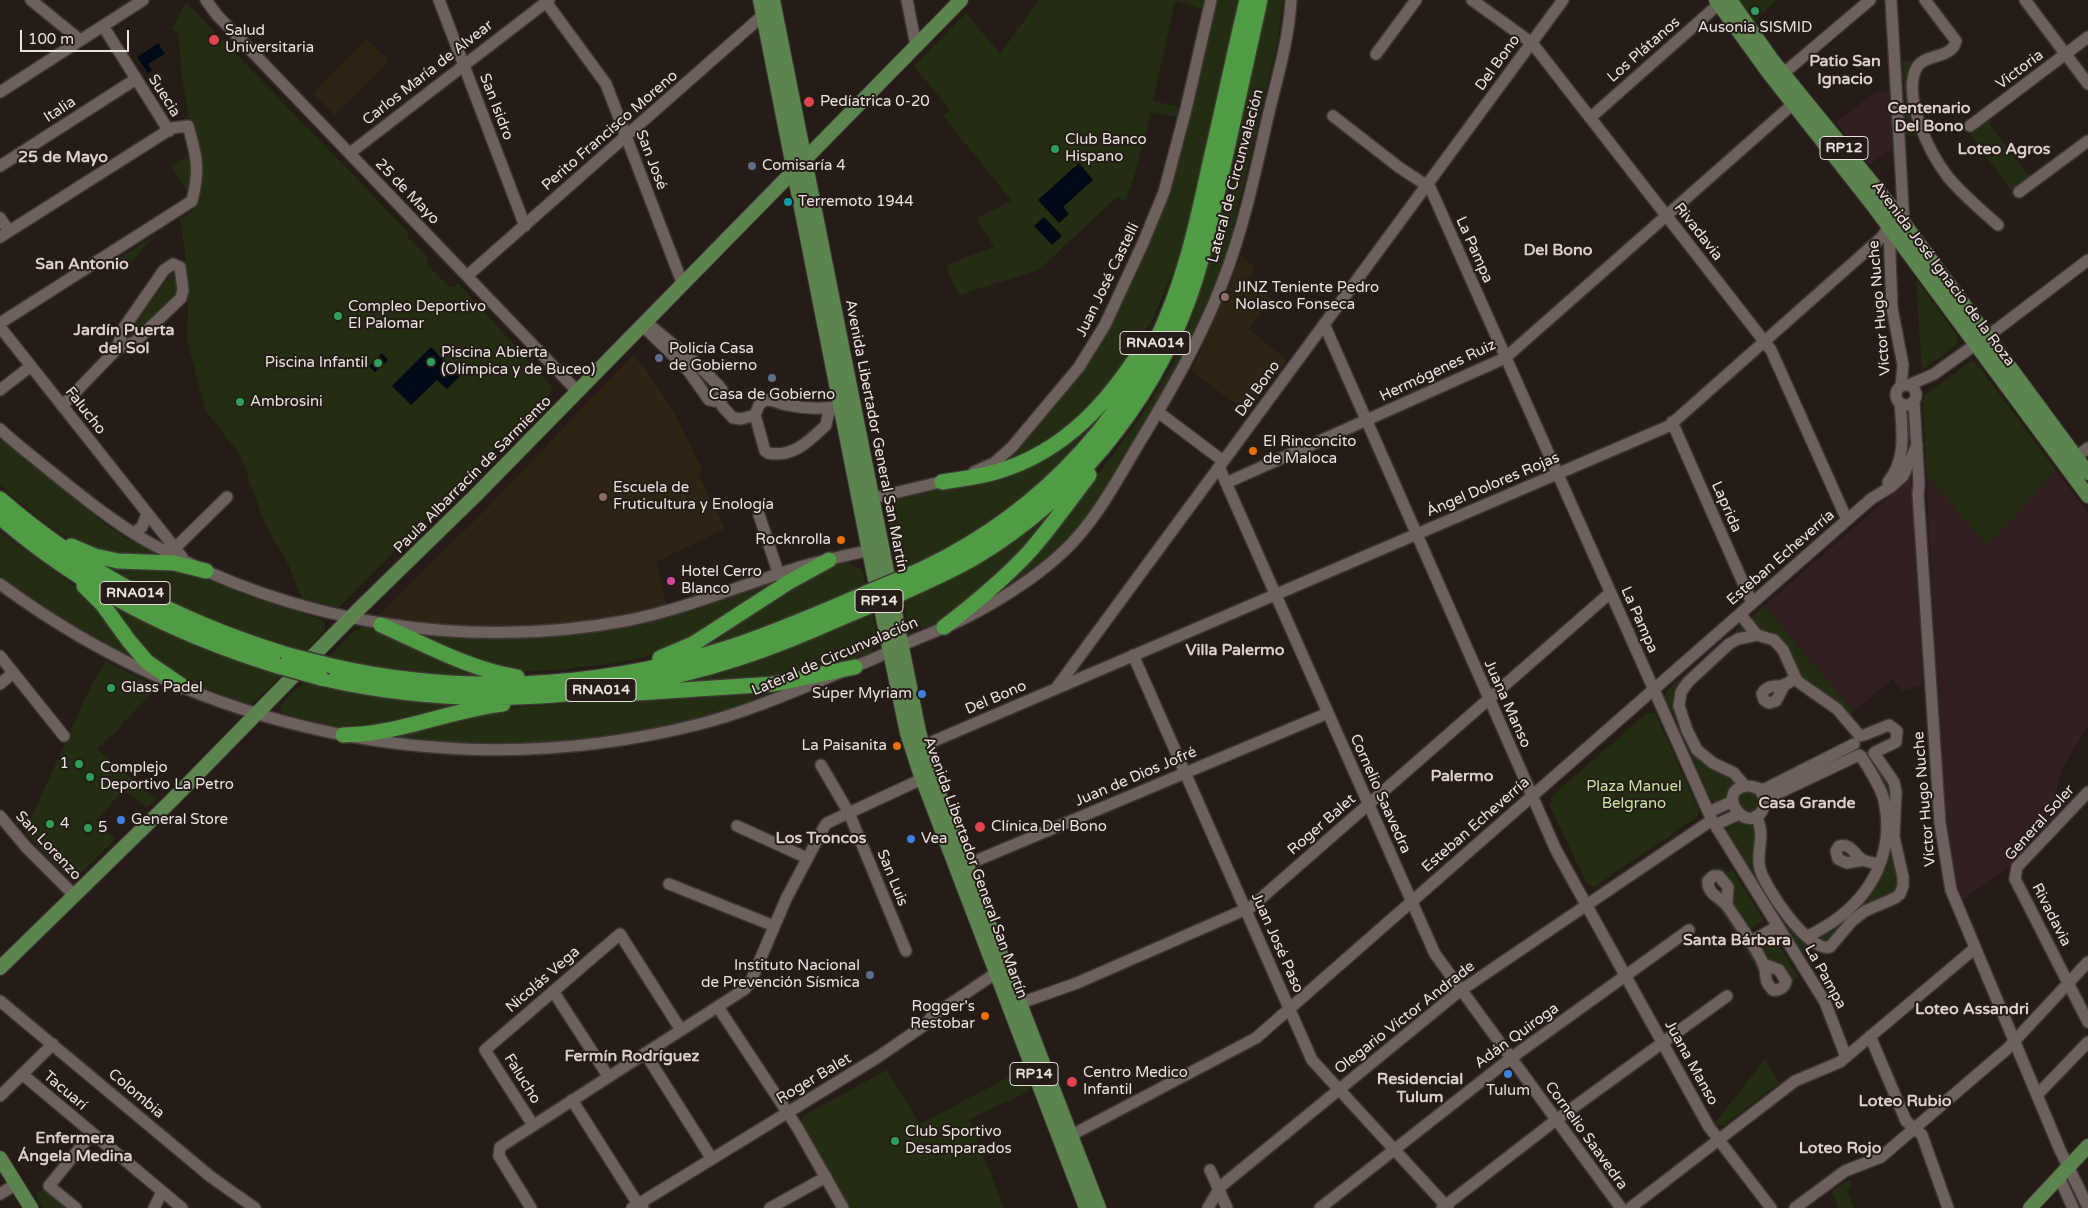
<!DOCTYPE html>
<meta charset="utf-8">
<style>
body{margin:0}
#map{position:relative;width:2088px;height:1208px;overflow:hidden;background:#251c18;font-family:"Varela Round",sans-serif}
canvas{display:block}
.scale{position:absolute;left:20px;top:30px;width:109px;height:22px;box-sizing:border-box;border:2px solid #e9e2df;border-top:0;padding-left:6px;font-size:15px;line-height:18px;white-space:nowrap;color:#e9e2df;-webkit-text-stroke:4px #251c18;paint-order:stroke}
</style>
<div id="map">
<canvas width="2088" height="1208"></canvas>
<div class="scale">100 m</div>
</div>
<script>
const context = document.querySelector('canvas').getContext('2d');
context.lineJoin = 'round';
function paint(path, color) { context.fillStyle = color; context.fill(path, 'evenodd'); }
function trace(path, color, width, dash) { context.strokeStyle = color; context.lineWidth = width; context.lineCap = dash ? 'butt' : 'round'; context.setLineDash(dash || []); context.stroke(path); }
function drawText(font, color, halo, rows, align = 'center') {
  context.font = font + ' "Varela Round",sans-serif'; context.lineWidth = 4; context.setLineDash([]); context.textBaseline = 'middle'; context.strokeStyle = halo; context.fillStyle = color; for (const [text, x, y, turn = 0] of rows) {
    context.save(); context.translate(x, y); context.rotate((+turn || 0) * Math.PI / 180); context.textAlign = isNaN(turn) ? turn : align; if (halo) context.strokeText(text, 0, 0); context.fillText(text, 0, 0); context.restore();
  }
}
const industrial = new Path2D(`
 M1889,91L1893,151H1888L1869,165L1836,122L1876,92Z
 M1971,361L1975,362L2088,513V725L2064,765L2056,790L2068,802L2008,867L1961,901L1952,858L1946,812L1932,595L1923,401L1926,394Z
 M1911,478L1923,685L1902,691L1892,679L1854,712L1764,606Z`);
const education = new Path2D(`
 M367,39L389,61L334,115L313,93Z
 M1241,255L1256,268L1248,279L1272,298L1249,329L1287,360L1248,413L1191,371L1225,297Z
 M633,355L646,370L674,412L703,471L698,473L725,529L656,562L667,607L633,614L570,624L513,628H469L381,620L379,615L488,507Z`);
const green = new Path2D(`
 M1039,0H1204L1202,9L1175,1L1153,101L1180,107L1178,117L1151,112L1134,177L1124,202L1118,196L1039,270L958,295L946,265L994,247L976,218L1012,201L943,116L950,110L914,66L966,13L1000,54Z
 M1218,0H1239L1186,236L1179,259L1153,318L1111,383L1061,435L993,469L1006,460L1019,447L1065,394L1096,353L1111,327L1147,250L1171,191Z
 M1268,0H1283L1277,45L1230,241L1214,287L1183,357L1100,496L1076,529L1041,564L992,596C1058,522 1126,450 1173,363C1194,323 1205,272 1215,229C1234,153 1251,76 1268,0Z
 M1738,0H1776L1754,22Z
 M186,2L408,232V238L429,259L426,263L449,287H454L458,283L552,387L551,392L337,609L302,599L289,566L262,517L241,456L205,410L187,339L188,298L185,253L180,219L193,211L200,186L203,162L189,119L182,77L178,32L171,30Z
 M1914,60L1909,75L1919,135L1907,136L1902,61Z
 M1991,119L1990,125L2027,174L2032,175L2011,190L1970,134Z
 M192,153L191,181L188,194L171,166Z
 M158,234L142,249L123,274L114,261Z
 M171,274L176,276L177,295L132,337H129L127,335L128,331Z
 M1916,279L1958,337L1956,345L1922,370Z
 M1971,361L1975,362L2056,470L1987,545L1927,475L1923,401L1926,394Z
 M1119,389C1104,411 1089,433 1071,453C1063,462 1054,469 1045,477C1001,517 952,548 898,573L887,514L890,508L896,504V500L1003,473Z
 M0,438L106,525L129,540L170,559C155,558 139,559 124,557C70,548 40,520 0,485Z
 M1072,491L1032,544L952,615L922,630L921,627H914L908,623L903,598C968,576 1022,537 1072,491Z
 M0,532L87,595L144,666L52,612L0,576Z
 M95,559L178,566L224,584L235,591L251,597L318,618L324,622L325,630L305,652C288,649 273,643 257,638C201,618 144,593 95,559Z
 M850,561L851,565L862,570L866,586L777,622L698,651L689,649L828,566Z
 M784,578C743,605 703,635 657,653C633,662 606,664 582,667C554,671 526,673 498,668L413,632L462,638H526L618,628L692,611Z
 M110,605C148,624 186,642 226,657C244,664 265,666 280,677L250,705L180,678L154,664Z
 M1764,606L1854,712L1850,716L1801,677L1790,651L1783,641L1773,633L1759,629L1748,620Z
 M872,612C874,624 881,639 872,649L873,652L849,663L815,673L670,686L765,657Z
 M1744,624L1746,630L1739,633L1680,688L1692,747L1728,774L1736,783L1727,799L1716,804L1711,799L1665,697L1667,690Z
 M363,625L380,630L487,674C437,680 386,669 337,661L329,656L354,631L360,629Z
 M105,661L158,687L121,725L122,726L97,749L156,799L147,808L123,790L96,821L115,839L77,877C58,876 37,846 25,832L88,692Z
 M304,682L390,698L474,706L384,730L336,729L282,717L283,714L280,707L282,704Z
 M801,684C778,693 754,702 730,710C617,746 495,749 378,736L507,708Z
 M1647,713H1655L1699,811L1697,817L1594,887L1587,884L1550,806L1552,796Z
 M1873,759L1892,788L1900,887L1829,944L1817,939L1818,935L1852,912L1888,837L1869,761Z
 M1750,789L1759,796L1760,807L1750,814L1736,805L1739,794Z
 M1739,818L1754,821L1767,894L1727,831V825Z
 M1721,867L1728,872L1732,869L1764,921L1749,929L1731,904L1732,887L1706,876L1760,967L1762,978L1787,989L1766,960L1758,944L1772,934L1799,977L1794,980C1794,991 1786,994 1777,999L1767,996L1760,984L1757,969L1719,908L1709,901L1700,887L1699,879L1703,874L1714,868Z
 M1770,900L1807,943L1812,948L1803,954Z
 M1765,1059L1779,1083L1724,1125H1716L1715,1123Z
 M887,1070L920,1124L1022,1070L1030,1091L969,1119L1004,1208H850L802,1122L803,1116Z
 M1849,1179L1851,1188L1847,1190L1854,1208H1838L1832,1191Z
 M44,1190L66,1208H43L37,1198V1193Z`);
const water = new Path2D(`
 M158,43L165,54L148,64L152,70L148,73L137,57Z
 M1079,163L1093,180L1063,207L1069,214L1059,223L1038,200Z
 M1044,217L1062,236L1052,245L1034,226Z
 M431,347L459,377L447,389L437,380L411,405L392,386Z
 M382,353L388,360L375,372L369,366Z`);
const minor = new Path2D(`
 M31,0L80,40
 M206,0L217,15L578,392
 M439,0L525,226
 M907,0L916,46
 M1472,0L1532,43L1771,350L1847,520
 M1891,0L1904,224
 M1925,0L1956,41C1952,59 1926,53 1917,67C1901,96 1930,154 1948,177C1963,195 1981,210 1998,225
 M2025,0L2088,84
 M546,2L606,84L683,285
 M103,26L169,131
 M1376,54L1416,0
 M1778,78L1870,0
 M0,92L143,0
 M1333,116L1400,168L1426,185
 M1590,118L1719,4
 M1970,126L2088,37
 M350,153L549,0
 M0,166L136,79
 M1428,183L1712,820L1825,1002L1846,1057
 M2019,192L2088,141
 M0,218L9,231
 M1889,227L1892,308L1903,365L1901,386
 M0,237L172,128L188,126C197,157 200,169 192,201L0,323
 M467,276L753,24L763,15L770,14
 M1324,324L1556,850L1709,1127L1771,1208
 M643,326L687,369L709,400L714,401L720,398L722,390L719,386L698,365L647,323
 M0,327L182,557
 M1896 395a10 10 0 1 1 20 0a10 10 0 1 1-20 0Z
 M1909,385L1934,374L2000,327L2088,260
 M0,390L31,366
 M720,398L722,406L733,418L741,419L755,415
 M1914,402L1919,484L1918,494L1940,823L1951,890L2060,1150L2088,1207
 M62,406L117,349L135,342L181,298L183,290L180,267L173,264L164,270L123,329L117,349
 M832,408L828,415L826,425C809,441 793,458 768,453L765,451L755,415L759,405L765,400C773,399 779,404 787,405C806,409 828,409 847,405
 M1158,412L1223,461
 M1672,422L1752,603
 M0,429C17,445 36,459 54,474C85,499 116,524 150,543C295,624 468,651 630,620C688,608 741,585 797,568C822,560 850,555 875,549
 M2076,457L2088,448
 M1219,467L1435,954L1621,1208
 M974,472L994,463L1012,447L1079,367L1105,325L1143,243L1164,192L1186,109L1211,0
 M1888,482C1907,459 1902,430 1900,403
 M1226,483L1505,358L1793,104
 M865,500L949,480
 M759,515L779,575
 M133,533L142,527L147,514
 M175,548L227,497
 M0,584C202,733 455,786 700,724C754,710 804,687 856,666C876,659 893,649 912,641C928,634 945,628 961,620C993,605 1037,577 1063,552C1095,522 1116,482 1138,445C1170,392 1201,339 1223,281C1244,227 1256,169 1269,112C1278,75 1289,38 1291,0
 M1740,614L1757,635
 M1133,655L1312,1060L1448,1208
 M0,656L64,736
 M0,684L13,673
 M1785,684L1776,701L1769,703L1764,700L1762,694C1767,684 1775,687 1784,685C1788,684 1792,680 1795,678
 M1057,687L1563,0
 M1864,735L1889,725L1897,731L1896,742L1875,752
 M923,759L934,741L1669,426L1881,238L1889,227
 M821,765L849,813L906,951
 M1745,786L1734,773L1713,763L1697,750L1687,730L1679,706L1681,692L1688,682L1729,644L1738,639L1757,635L1774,640L1783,650L1797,681L1837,709L1860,736
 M1759,789C1763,794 1766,800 1764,807C1751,840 1712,792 1746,786C1753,785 1758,790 1765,789L1854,744
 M2088,792L2017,867L2015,879L2088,1022
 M1765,802L1770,797L1859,755
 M1709,812L1733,801
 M0,816L26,847L75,896
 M1756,816C1767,838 1755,849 1760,869C1765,888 1809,953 1830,947L1852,921L1865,911L1895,898L1900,894L1903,886V877L1894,837L1896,792L1894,782L1874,753
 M1715,825L1739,814
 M737,826L807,858
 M1863,860L1847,863L1838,859L1836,851L1839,846C1852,843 1854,855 1863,860C1868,862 1875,863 1879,865
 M961,867L1328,713
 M669,884L774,926
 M1727,904L1728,887L1719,876H1713L1708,881C1707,895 1721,897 1728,907C1738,922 1758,950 1764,966C1768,977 1762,979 1773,990C1779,991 1785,987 1786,981L1779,970L1763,964
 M1807,936C1816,933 1823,928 1831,923C1873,895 1895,851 1884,800C1880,785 1869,769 1861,756
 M1750,942L1778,926
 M553,991L608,1076
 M0,1001L211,1177L255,1208
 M1012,1006L1077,983L1251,907L1610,593
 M718,1007L797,1127L843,1208
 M1870,1036L1906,1121L1922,1135L1948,1208
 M645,1053L712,1159
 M22,1074L182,1208
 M2037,1095L2088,1042
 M0,1096L53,1044
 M572,1100L638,1204L643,1208
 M533,1125L485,1050L620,934L681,1030
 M1064,1139L1256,1038L1871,499L1892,486L1903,476L1917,445
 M1210,1170L1227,1208
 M2059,1177L2073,1208
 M0,1194L16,1184
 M76,1208L49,1186L92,1133
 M154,1208L162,1192
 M531,1208L499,1156L500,1147L745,989L750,983L786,899L824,827L827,823L922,779
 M632,1208L878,1057L926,1024L932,1016L1002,969
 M770,1208L826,1177
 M1208,1208L1220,1187L1457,993L1712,820
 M1320,1208L1511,1058L1689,930
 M1442,1208L1556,1120L1727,996
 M1630,1208L1795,1081L1840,1062L1974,949
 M1795,1208L1845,1171L1881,1157L2007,1049L2088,962`);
const major = new Path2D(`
 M760,0L869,551L907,733L920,773L1086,1208
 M773,0L919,732L933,778L1099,1208
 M1716,0L1768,72L1875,208L2088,496
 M1730,0L1773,61L1894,210L2088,473
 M0,968L172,800L358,610L476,495L961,0
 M0,1158L31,1208
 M2030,1208L2088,1146`);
const highway = new Path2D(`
 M942,482C961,479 980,477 999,471C1065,451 1109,402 1145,344
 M0,499C84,572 182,623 288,655
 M0,517C80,587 177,635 278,666
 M71,546L95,556L118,561L174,563L206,571
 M900,579C1024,527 1126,429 1173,301C1190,256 1200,209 1210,163C1223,108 1234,54 1247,0
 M84,586L103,605L129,641L147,662L182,686
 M902,593C927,582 951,571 974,558C1071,500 1149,408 1188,301C1202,263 1210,224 1219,185C1233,123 1246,61 1260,0
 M381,625C424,644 471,670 517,677
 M944,627C974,604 1004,579 1030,551C1051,527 1070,500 1089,475
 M660,658L693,644L789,582L829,560
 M332,666C459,695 593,689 718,651C769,635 818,614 866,593
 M321,678C458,710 601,702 736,659C781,645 825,625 869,606
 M637,693L774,684L855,667
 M343,735C398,735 449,710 503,704`);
const highwayBridge = new Path2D(`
 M866,593L900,579
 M869,606L902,593
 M288,655L332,666
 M278,666L321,678`);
const markers = [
 [1755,11,5,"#2e9e5b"],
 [214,40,6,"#e0444e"],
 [809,102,6,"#e0444e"],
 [1055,149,5,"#2e9e5b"],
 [752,166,5,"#5c6f8a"],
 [788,202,5,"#0f9aa8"],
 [1225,297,5,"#8d6e63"],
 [338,316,5,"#2e9e5b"],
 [659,358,5,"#5c6f8a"],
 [431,362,5,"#2e9e5b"],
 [378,363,5,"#2e9e5b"],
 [772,378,5,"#5c6f8a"],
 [240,402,5,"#2e9e5b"],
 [1253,451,5,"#e8710a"],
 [603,497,5,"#8d6e63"],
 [841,540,5,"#e8710a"],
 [671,581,5,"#d1479c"],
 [111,688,5,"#2e9e5b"],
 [922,694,5,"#3f7fe0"],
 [897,746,5,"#e8710a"],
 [79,764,5,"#2e9e5b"],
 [90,777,5,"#2e9e5b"],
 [121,820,5,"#3f7fe0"],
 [50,824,5,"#2e9e5b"],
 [980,827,6,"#e0444e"],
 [88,828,5,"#2e9e5b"],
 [911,839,5,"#3f7fe0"],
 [870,975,5,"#5c6f8a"],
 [985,1016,5,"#e8710a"],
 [1508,1074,5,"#3f7fe0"],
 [1072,1082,6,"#e0444e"],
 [895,1141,5,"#2e9e5b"]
];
const shields = [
 [1844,148,48],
 [1155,343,70],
 [135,593,70],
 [879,601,48],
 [601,690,70],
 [1034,1074,48]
];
const shieldNames = [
 ["RP12",1844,148],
 ["RNA014",1155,343],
 ["RNA014",135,593],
 ["RP14",879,601],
 ["RNA014",601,690],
 ["RP14",1034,1074]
];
const poiNames = [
 ["Ausonia SISMID",1755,28,"center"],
 ["Salud",225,31],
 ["Universitaria",225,48],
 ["Pedíatrica 0-20",820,102],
 ["Club Banco",1065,140],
 ["Hispano",1065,157],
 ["Comisaría 4",762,166],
 ["Terremoto 1944",798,202],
 ["JINZ Teniente Pedro",1235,288],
 ["Nolasco Fonseca",1235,305],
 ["Compleo Deportivo",348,307],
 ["El Palomar",348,324],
 ["Policía Casa",669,349],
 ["de Gobierno",669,366],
 ["Piscina Abierta",441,353],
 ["(Olímpica y de Buceo)",441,370],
 ["Piscina Infantil",368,363,"right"],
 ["Casa de Gobierno",772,395,"center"],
 ["Ambrosini",250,402],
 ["El Rinconcito",1263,442],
 ["de Maloca",1263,459],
 ["Escuela de",613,488],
 ["Fruticultura y Enología",613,505],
 ["Rocknrolla",831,540,"right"],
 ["Hotel Cerro",681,572],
 ["Blanco",681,589],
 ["Glass Padel",121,688],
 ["Súper Myriam",912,694,"right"],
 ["La Paisanita",887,746,"right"],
 ["1",69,764,"right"],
 ["Complejo",100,768],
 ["Deportivo La Petro",100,785],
 ["General Store",131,820],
 ["4",60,824],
 ["Clínica Del Bono",991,827],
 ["5",98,828],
 ["Vea",921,839],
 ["Instituto Nacional",860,966,"right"],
 ["de Prevención Sísmica",860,983,"right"],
 ["Rogger's",975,1007,"right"],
 ["Restobar",975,1024,"right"],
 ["Centro Medico",1083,1073],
 ["Infantil",1083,1090],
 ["Tulum",1508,1091,"center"],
 ["Club Sportivo",905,1132],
 ["Desamparados",905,1149]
];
const streetNames = [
 ["Los Plátanos",1644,50,-41],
 ["Del Bono",1498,63,-54],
 ["Victoria",2020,70,-37],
 ["Carlos María de Alvear",428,73,-38],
 ["Suecia",164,96,58],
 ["San Isidro",496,107,69],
 ["Italia",60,110,-33],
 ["Perito Francisco Moreno",610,131,-41],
 ["San José",651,160,69],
 ["Lateral de Circunvalación",1236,176,-75],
 ["25 de Mayo",407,192,46],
 ["Rivadavia",1698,232,52],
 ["La Pampa",1474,250,66],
 ["Avenida José Ignacio de la Roza",1943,274,53],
 ["Juan José Castelli",1108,280,-64],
 ["Víctor Hugo Nuche",1880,308,-95],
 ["Hermógenes Ruiz",1438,371,-25],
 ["Del Bono",1258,389,-54],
 ["Falucho",85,411,52],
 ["Avenida Libertador General San Martín",876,436,79],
 ["Paula Albarracín de Sarmiento",473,475,-45],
 ["Ángel Dolores Rojas",1493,485,-23],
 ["Laprida",1726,507,66],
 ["Esteban Echeverría",1781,558,-41],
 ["La Pampa",1639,620,66],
 ["Lateral de Circunvalación",835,657,-23],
 ["Del Bono",996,698,-23],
 ["Juana Manso",1507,704,66],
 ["Juan de Dios Jofré",1136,777,-23],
 ["Cornelio Saavedra",1380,794,66],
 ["Víctor Hugo Nuche",1925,799,-95],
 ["General Soler",2040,823,-48],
 ["Roger Balet",1322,825,-41],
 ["Esteban Echeverría",1476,825,-41],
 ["San Lorenzo",48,846,47],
 ["Avenida Libertador General San Martín",975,868,70],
 ["San Luis",892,878,68],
 ["Rivadavia",2051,915,63],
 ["Juan José Paso",1277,943,66],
 ["La Pampa",1825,977,61],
 ["Nicolás Vega",543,980,-41],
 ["Olegario Víctor Andrade",1405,1018,-38],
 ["Adán Quiroga",1517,1036,-36],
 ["Juana Manso",1691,1063,61],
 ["Falucho",522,1079,58],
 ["Roger Balet",814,1079,-31],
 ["Tacuarí",65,1091,40],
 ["Colombia",136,1094,40],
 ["Cornelio Saavedra",1586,1136,54]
];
const parkNames = [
 ["Plaza Manuel",1634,787],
 ["Belgrano",1634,804]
];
const neighbourhoodNames = [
 ["Patio San",1845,62],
 ["Ignacio",1845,80],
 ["Centenario",1929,109],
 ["Del Bono",1929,127],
 ["Loteo Agros",2004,150],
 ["25 de Mayo",63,158],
 ["Del Bono",1558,251],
 ["San Antonio",82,265],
 ["Jardín Puerta",124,331],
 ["del Sol",124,349],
 ["Villa Palermo",1235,651],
 ["Palermo",1462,777],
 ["Casa Grande",1807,804],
 ["Los Troncos",821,839],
 ["Santa Bárbara",1737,941],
 ["Loteo Assandri",1972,1010],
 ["Fermín Rodríguez",632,1057],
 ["Residencial",1420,1080],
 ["Tulum",1420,1098],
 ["Loteo Rubio",1905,1102],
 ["Enfermera",75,1139],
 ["Ángela Medina",75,1157],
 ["Loteo Rojo",1840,1149]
];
paint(industrial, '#321f21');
paint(education, '#2d2414');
paint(green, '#232d12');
paint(water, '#000a17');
trace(minor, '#3e3634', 14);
trace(major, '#3e3634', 16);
trace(highway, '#3e3634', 18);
trace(minor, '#6d615d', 11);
trace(major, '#5c844e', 14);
trace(highway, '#509c44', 15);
trace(highwayBridge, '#3e3634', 18, []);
trace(highwayBridge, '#509c44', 15);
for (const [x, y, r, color] of markers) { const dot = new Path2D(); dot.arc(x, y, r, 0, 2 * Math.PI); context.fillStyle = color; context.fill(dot); trace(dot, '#251c18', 2); }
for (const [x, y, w] of shields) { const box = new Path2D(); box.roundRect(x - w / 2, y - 11.5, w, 23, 4); context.fillStyle = '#251c18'; context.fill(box); trace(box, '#e9e2df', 1); }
drawText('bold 14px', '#e9e2df', null, shieldNames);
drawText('15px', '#e9e2df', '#251c18', poiNames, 'left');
drawText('15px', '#e9e2df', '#251c18', streetNames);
drawText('15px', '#c7e59f', '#251c18', parkNames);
drawText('bold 16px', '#ddcfca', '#251c18', neighbourhoodNames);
</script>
